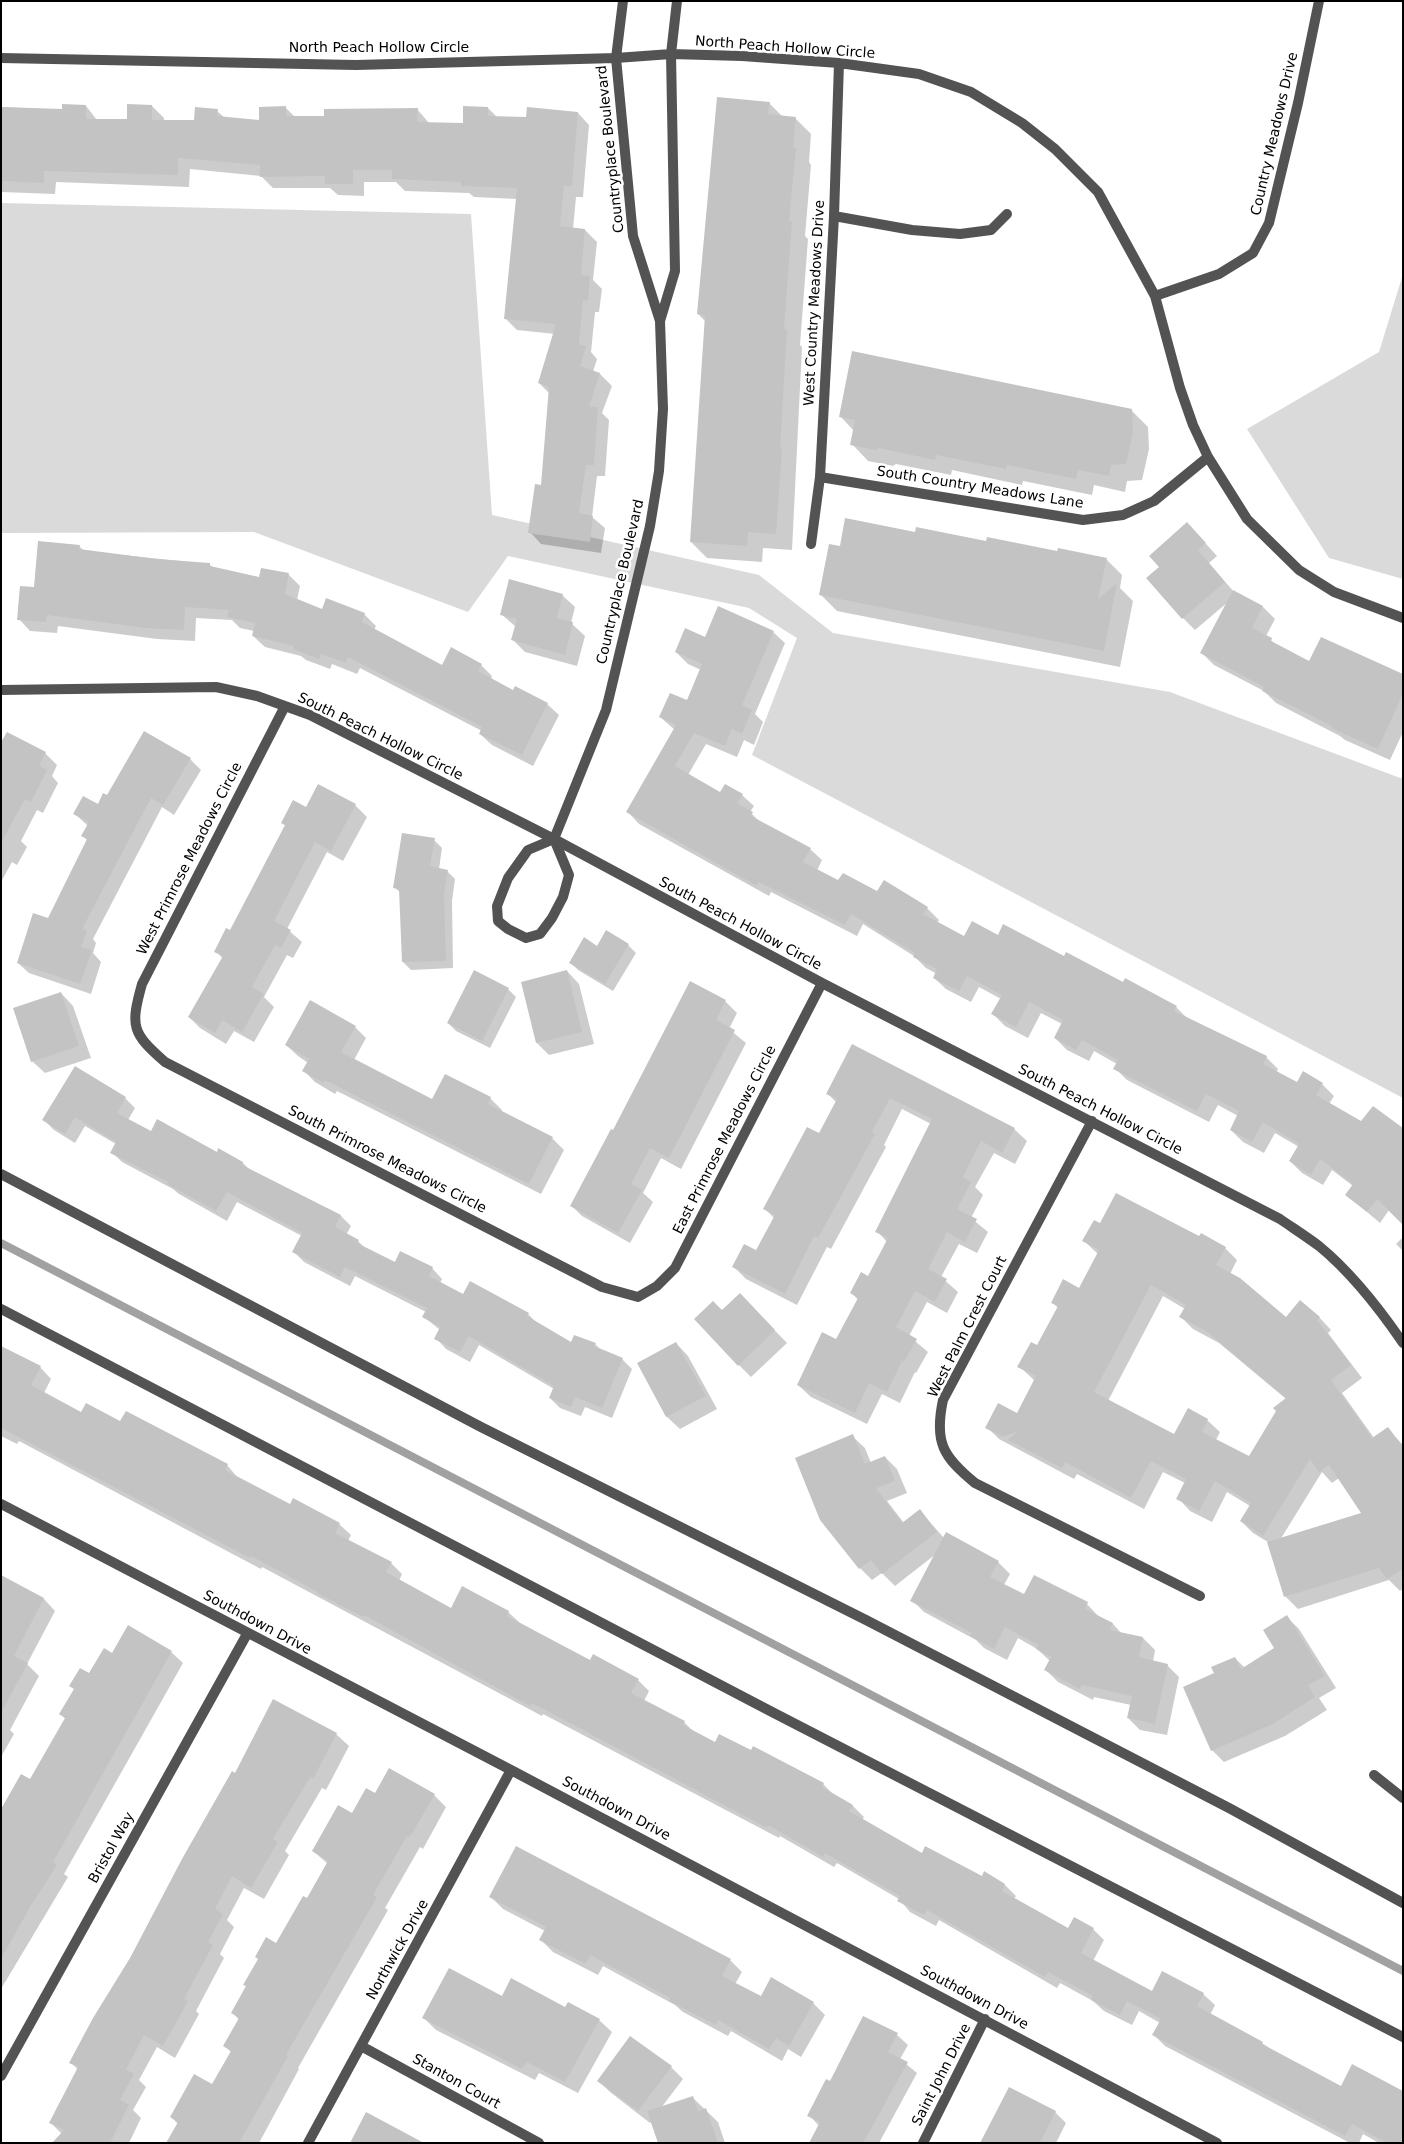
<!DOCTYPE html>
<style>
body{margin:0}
#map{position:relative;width:1404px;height:2144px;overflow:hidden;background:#fff;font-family:"DejaVu Sans",sans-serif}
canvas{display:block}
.frame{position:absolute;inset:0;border:2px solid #000;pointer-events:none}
</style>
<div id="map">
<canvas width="1404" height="2144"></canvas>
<div class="frame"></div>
</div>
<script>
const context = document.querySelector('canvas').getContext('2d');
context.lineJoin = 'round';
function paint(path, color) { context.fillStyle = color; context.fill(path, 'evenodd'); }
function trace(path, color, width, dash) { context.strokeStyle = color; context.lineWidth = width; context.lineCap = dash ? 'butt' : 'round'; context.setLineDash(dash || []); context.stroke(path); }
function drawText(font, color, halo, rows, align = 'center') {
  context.font = font + ' "DejaVu Sans",sans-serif'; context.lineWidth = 5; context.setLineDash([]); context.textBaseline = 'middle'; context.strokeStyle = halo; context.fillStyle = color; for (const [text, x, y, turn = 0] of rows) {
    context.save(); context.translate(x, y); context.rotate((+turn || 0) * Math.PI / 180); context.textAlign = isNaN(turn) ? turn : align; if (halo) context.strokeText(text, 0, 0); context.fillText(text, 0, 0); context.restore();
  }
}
const green = new Path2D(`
 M1,203L471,214L492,515L759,575L833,633L1170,692L1403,779V1098L752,755L797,638L749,608L508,556L468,612L254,532L1,533Z
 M1403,274V579L1329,558L1247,429L1379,352Z`);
const shadow = new Path2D(`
 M769,103L783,117L795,118L811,134L809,162L811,165L805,236L808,239L800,345L802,347L792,550L763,548L762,562L707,558L691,542L706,322L698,314Z
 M86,106L97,120L128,121L152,106L164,118V121H195L217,111L225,118L261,121L285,107L296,118L325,117L417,109L429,123L464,124L488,108L497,117L527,118L578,113L589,125L583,197H576L573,229L585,230L597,242L593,280L602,289L599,312H595L591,352L597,359L593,372L600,374L612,386L602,413L609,420L605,476H597L592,517L605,528L601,553L541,544L530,532L543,487L550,394L539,383L555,334L517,330L505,318L517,199L474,197L469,193L405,191L396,182H364V196L338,195L330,188H273L261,176L190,169L189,187L56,182L55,194L1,192V107L63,110Z
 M1131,410L1148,427L1149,449L1142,480L1127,481L1125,492L1094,485L1092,495L1023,481L1022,485L952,470L951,475L896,464L893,466L868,461L852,444L854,431L840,416Z
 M1187,523L1217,556L1209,563L1234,592L1263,607L1275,619L1266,636L1280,648L1310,662L1403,676V732L1390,760L1345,740L1340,736L1276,703L1264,691L1214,665L1202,653L1228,602L1195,630L1183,618L1160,567Z
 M987,543L1106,559L1122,575L1120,588L1133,601L1120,667L837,611L820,594L841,547Z
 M79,546L84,551L209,564L213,568L260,579L289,575L300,586L297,600L323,610L364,614L376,626L374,630L442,666L481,665L492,676L491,680L513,692L547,704L559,715L533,766L492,745L480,734L482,731L360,668L357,674L332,664L330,669L306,660L301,656L265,647L253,636L254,631L240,628L232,620L196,618L195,641L157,639L58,626L57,633L30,631L19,619L36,588Z
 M562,595L575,607L571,623L585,636L577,666L525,652L513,640L516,627L501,614Z
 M773,632L785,643L755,714L763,722L754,745L744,740L737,757L706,744L688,775L721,794L742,795L754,806L750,812L761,823L810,849L822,860L817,871L839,882L927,908L939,920L937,923L965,937L998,936L1065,958L1176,1007L1188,1019L1266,1057L1278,1069L1276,1073L1298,1084H1322L1334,1096L1329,1104L1389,1210L1380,1223L1347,1195L1353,1186L1332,1170L1323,1185L1302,1173L1290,1161L1299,1147L1275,1133L1264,1153L1243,1142L1231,1130L1238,1116L1218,1105L1209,1122L1127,1080L1115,1068L1117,1064L1094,1051L1089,1061L1067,1050L1055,1038L1062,1024L1041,1013L1028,1038L1005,1026L993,1014L1001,999L979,987L971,1002L946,989L934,978L937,974L926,968L914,956L863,924L857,936L771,892L769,896L639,824L628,812L675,730L660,717L688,702L701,670L688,664L676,652L706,638Z
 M145,732L190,759L201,770L174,815L162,807L93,939L96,943L93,953L101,962L91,994L29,973L18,963L48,920L88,841L83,836L88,826L75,814L98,805L107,796Z
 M1,745L45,753L57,765L52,776L58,783L43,813L37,810L21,841L27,847L17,865L12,862L1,882Z
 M355,805L367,817L343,861L327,852L287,929L302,942L293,958L287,955L264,997L274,1007L254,1042L234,1031L226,1044L200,1028L189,1017L223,959L216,951L231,931L286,826L282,823L306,809Z
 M434,840L442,848L439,869L447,871L455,879L452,901L453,968L411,970L403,962L401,893L394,887Z
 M628,945L636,953L613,991L578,970L570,962L598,948Z
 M567,971L579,984L594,1044L549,1055L537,1043L522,983Z
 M474,972L509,990L516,997L490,1048L456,1031L448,1023Z
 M690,983L726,1002L737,1013L729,1029L746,1043L681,1169L661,1158L643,1193L653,1202L630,1243L582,1216L571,1205L613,1132Z
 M61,993L73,1006L91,1058L45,1073L32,1061Z
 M355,1027L366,1038L354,1060L432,1100L445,1075L490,1098L502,1110L501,1112L552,1138L564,1150L541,1194L337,1091L335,1094L315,1082L304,1071L308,1063L298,1056L286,1045Z
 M852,1046L1014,1129L1027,1141L1015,1164L994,1153L975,1187L983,1195L971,1218L988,1232L977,1253L959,1244L941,1277L958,1292L947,1313L927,1302L909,1336L928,1352L916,1373L915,1372L900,1403L882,1394L867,1424L811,1397L798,1385L836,1340L858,1300L852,1293L868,1278L887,1242L877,1231L931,1124L902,1109L884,1145L886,1147L831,1249L827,1247L797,1305L746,1279L734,1267L757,1252L774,1218L764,1208L819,1135L837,1103L827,1093Z
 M125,1098L135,1108L128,1120L151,1133L243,1163L249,1169L341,1216L351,1226L346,1235L358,1241L365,1248L395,1264L432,1268L442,1279L440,1283L464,1295L528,1314L538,1324L572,1344H595L601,1350L622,1359L632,1369L612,1418L585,1407L581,1416L560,1408L550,1398L554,1389L479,1345L470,1362L446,1349L436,1338L440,1330L424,1317L426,1312L355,1276L350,1286L304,1262L294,1252L302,1236L237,1202L227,1221L179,1194L173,1189L122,1162L112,1152L116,1144L85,1126L75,1143L54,1130L44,1120Z
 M1100,1225L1200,1238L1225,1248L1237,1260L1230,1274L1286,1318L1319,1317L1331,1330L1328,1333L1362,1378L1342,1393L1374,1438L1387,1428L1403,1445V1589L1400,1591L1389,1580L1298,1609L1286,1597L1268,1542L1253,1533L1241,1521L1250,1506L1227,1492L1212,1522L1190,1511L1178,1498L1185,1483L1163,1472L1144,1509L1077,1474L1074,1479L999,1439L987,1427L1017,1414L1035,1381L1019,1366L1038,1346L1058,1308L1052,1302L1079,1289L1098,1254L1084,1241ZM1163,1296L1185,1309L1181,1317L1193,1329L1219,1343L1286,1399L1249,1457L1216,1440L1220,1432L1207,1420L1175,1436L1108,1401ZM1322,1472L1332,1483L1339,1478L1363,1513L1280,1540Z
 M1403,1237V1251L1396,1244Z
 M752,1307L787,1343L751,1377L739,1365L722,1312Z
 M676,1343L688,1356L717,1409L680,1429L667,1417L639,1363Z
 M1,1347L40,1367L51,1379L44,1393L82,1413L121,1423L227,1465L238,1478L291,1506L339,1524L351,1535L348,1541L391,1563L402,1574L399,1581L451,1610L508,1612L520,1623L590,1662L638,1680L649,1691L644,1701L684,1722L694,1732L716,1744L823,1784L834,1795L853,1806L864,1817L862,1820L922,1855L1005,1885L1016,1896L1014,1899L1069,1930L1093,1929L1104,1940L1093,1961L1153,1992L1203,1994L1215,2005L1210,2015L1262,2043L1403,2143H1379L1363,2134L1359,2143H1350L1165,2046L1154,2035L1160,2023L1139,2011L1132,2025L1104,2011L1093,2001L1060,1983L1057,1988L939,1920L936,1926L910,1912L899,1899L837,1863L834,1867L780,1836L779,1838L543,1714L542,1716L262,1567L261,1569L19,1441L17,1444L1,1436Z
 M852,1436L865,1448L871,1463L885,1457L897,1469L907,1493L887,1501L904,1523L920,1511L944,1538L998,1562L1010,1574L1004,1585L1025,1596L1087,1604L1099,1617L1113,1624L1122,1634L1143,1638L1155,1650L1153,1662L1167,1665L1179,1677L1167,1735L1140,1730L1128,1718L1131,1705L1094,1697L1093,1700L1058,1682L1046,1670L1050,1661L1037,1649L1018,1638L1007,1660L984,1648L976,1640L924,1612L912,1600L936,1554L895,1586L882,1573L872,1580L860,1568Z
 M1,1577L44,1599L55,1611L27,1664L39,1676L10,1730L14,1734L1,1757Z
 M1287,1617L1299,1629L1336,1688L1319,1698L1327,1710L1285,1736L1224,1762L1212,1750L1235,1658L1245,1668L1276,1648Z
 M171,1652L183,1663L64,1874L68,1877L1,1989V1835L66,1719L61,1714L75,1690L71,1686L90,1675L112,1655Z
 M273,1701L336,1734L349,1746L326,1790L322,1788L285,1851L289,1855L264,1899L244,1888L227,1920L234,1927L220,1954L224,1958L196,2011L199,2014L175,2058L157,2047L139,2080L146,2087L133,2110L141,2118L129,2143H54L62,2134L51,2123L78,2070L71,2062L235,1775Z
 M434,1795L446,1807L423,1849L420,1847L385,1908L388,1910L298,2068L299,2069L259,2143H167L178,2124L171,2117L213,2086L232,2053L224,2045L239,2020L233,2013L307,1900L328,1864L313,1851L352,1815Z
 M491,1897L730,1960L742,1972L735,1984L761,1998L813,2003L825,2015L801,2057L788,2049L782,2061L731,2031L728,2036L683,2012L675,2005L603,1966L598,1975L553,1952L541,1940L545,1931L503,1909Z
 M502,1998L566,2009L569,2004L599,2020L612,2032L578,2093L539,2073L535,2080L436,2030L424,2018Z
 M863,2017L897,2035L908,2045L900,2059L917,2073L879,2143H811L819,2126L809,2115L831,2083Z
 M671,2067L683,2079L661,2108L693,2098L718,2122L725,2143H659L652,2121L650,2123L610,2092L598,2080Z
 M1055,2112L1066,2123L1056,2143H985Z`);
const stream = new Path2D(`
 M1,1243L1403,1971`);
const building = new Path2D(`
 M717,97L770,102L768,114L796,117L793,147L796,148L789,221L792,222L784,329L787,330L780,449H782L776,534L748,532L747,546L690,542L705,315L697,314Z
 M62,104L86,105V119H127V104L152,105V120H194L195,107L218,109L217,116L259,120V107L286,106V116H324V109L418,108L417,122L463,123V106L488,107V116L526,117L527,107L578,112L572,186H564L560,226L585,229L581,275L590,276L588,301L583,300L579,344L586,346L580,366L600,373L589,407H598L594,465H586L579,513L593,516L590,542L528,533L535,484L541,485L549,387L538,383L556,324L504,319L517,188L461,186V182L392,179V170H353V184H325V176L260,177V165L178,158V175L44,171V183L1,181V107L62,109Z
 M852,351L1132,409L1133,432L1126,464L1111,465L1109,476L1078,470L1076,479L1007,465L1006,469L936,455L935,460L879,448L876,450L850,445L855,420L839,417Z
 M845,518L915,532L916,527L986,541L987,537L1057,551L1058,548L1107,558L1098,599L1117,583L1104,651L819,595L829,544L840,546Z
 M1187,522L1206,543L1198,550L1225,582L1182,619L1146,578L1159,567L1149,556Z
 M38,541L80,545L79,549L156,559L210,563V566L259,577L261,568L289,573L285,594L322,609L326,598L365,613L362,622L442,665L451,647L482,664L478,671L513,690L515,686L548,703L522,755L479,734L482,727L348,657L346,663L321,654L319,659L293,649L294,646L252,636L255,623L227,617L229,610L185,607L184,630L145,628L47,615L46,622L17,620L20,586L34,587Z
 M509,579L563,594L557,618L573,622L565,655L511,640L517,619L500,615Z
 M1233,590L1263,606L1252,628L1272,638L1271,641L1309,661L1321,637L1403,674V693L1378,749L1331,728L1332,726L1262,691L1264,687L1200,653Z
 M718,606L774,631L742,705L752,710L742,734L732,729L725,746L694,733L675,766L720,792L725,784L743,794L737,803L753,812L751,816L811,848L803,862L838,880L843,873L877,891L884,880L928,907L923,914L964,936L972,921L998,935L1003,924L1064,956L1066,952L1123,982L1125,978L1177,1006L1174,1011L1267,1056L1263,1064L1297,1082L1303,1071L1323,1083L1316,1095L1361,1121L1373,1106L1403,1128V1225L1377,1199L1367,1212L1345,1195L1353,1184L1320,1159L1311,1175L1289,1161L1299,1144L1263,1122L1252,1142L1230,1130L1239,1111L1206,1094L1197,1111L1113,1069L1118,1060L1082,1040L1076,1050L1054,1038L1063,1020L1029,1002L1016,1027L991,1014L1002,995L967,976L959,991L933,978L937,969L913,957L915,953L851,914L845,925L759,882L757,886L626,812L676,725L659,717L670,693L687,700L702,664L675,652L685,628L705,637Z
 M144,731L191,758L163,805L151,798L82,929L87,931L81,947L92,950L80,984L17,963L33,913L48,918L87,839L81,836L89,822L73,814L83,796L98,804L103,793L107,795Z
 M7,732L46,752L39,766L47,770L31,802L25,799L1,843V742Z
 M318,784L356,804L331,851L315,842L274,921L291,930L281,948L275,945L252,987L264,994L242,1032L222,1020L215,1033L188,1017L223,956L214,952L226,928L230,930L251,890L285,825L281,823L293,800L306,807Z
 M402,833L435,838L430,866L448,870L444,893L446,961L402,962L399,889L393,888Z
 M606,930L629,944L605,984L569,963L584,937L597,946Z
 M474,970L509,988L482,1041L447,1023Z
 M567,970L582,1032L536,1043L521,982Z
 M690,981L726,1000L716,1020L735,1030L669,1158L650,1148L631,1184L642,1190L618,1233L570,1206L611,1129L613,1130Z
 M61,992L79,1046L31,1062L13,1008Z
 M310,1000L356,1026L341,1052L432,1099L445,1074L491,1097L488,1104L553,1137L529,1184L325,1080L324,1083L302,1071L309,1059L285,1045Z
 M852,1044L1015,1128L1002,1153L981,1141L963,1177L971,1182L957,1209L977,1219L965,1242L947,1232L928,1269L947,1279L935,1302L915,1291L896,1327L917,1339L904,1362L902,1361L887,1392L869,1383L855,1413L797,1385L822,1332L836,1339L858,1298L850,1293L861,1272L868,1276L888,1238L875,1232L932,1119L890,1098L872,1132L875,1134L818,1238L814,1236L785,1294L732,1267L744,1244L756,1250L775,1215L763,1209L807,1127L819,1133L837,1099L826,1094Z
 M75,1066L126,1097L117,1113L151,1131L157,1119L217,1152L218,1148L243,1162L242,1165L341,1215L335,1227L359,1240L357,1243L395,1262L400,1251L433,1267L429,1276L463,1294L470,1281L529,1313L527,1316L571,1342L574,1335L596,1343L594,1346L623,1358L602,1408L575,1397L571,1407L549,1398L554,1386L469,1336L460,1352L434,1339L440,1327L422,1317L427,1308L345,1267L340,1277L292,1252L302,1233L227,1192L216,1211L167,1184L168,1182L110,1153L116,1142L75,1117L65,1134L42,1120Z
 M1116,1193L1199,1236L1201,1233L1226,1247L1216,1265L1240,1278L1286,1317L1300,1300L1320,1317L1317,1320L1351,1365L1331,1380L1372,1438L1388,1427L1403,1447V1569L1387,1579L1379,1568L1284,1597L1267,1542L1361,1513L1329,1465L1319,1472L1310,1459L1263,1536L1240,1521L1251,1503L1215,1481L1199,1511L1176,1499L1186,1479L1151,1461L1131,1498L1065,1462L1062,1468L1008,1440L1018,1431L1003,1437L985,1428L998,1403L1017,1413L1036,1376L1017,1367L1031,1342L1037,1345L1058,1306L1051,1303L1063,1279L1079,1288L1099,1250L1082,1241L1094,1220L1100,1223ZM1151,1285L1186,1305L1179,1317L1206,1331L1286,1398L1273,1408L1276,1411L1249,1456L1202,1432L1208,1419L1188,1408L1174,1434L1094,1392Z
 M740,1293L775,1330L738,1366L694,1319L713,1301L722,1310Z
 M676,1342L706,1396L666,1417L637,1363Z
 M1,1346L41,1366L31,1385L81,1412L86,1403L120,1421L126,1411L228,1464L225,1470L290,1504L293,1498L340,1523L335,1533L392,1562L386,1572L451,1608L462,1586L509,1611L507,1616L590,1660L593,1654L639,1679L631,1693L685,1721L683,1725L715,1742L719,1734L751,1750L753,1746L824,1783L822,1787L853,1805L849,1811L922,1853L925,1846L982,1876L984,1871L1005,1884L1002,1891L1068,1928L1074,1917L1094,1928L1081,1953L1152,1991L1162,1971L1204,1993L1197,2006L1263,2042L1262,2044L1341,2086L1352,2064L1403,2091V2143H1387L1352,2124L1345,2136L1152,2035L1161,2019L1127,2001L1120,2015L1091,2000L1093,1996L1048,1972L1045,1977L927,1910L924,1915L897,1901L900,1896L825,1853L823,1857L768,1825L767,1828L532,1703L530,1706L364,1615L363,1617L317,1593L318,1592L251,1556L250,1558L1,1428Z
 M853,1434L865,1464L885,1456L895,1481L876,1488L902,1523L920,1509L937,1532L882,1574L871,1560L859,1569L820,1520L795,1458Z
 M946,1532L999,1561L990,1577L1024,1594L1034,1575L1088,1602L1085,1609L1113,1623L1110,1630L1143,1637L1139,1657L1168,1664L1155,1724L1127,1718L1132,1696L1082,1685L1080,1689L1044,1670L1051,1657L1036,1649L1038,1645L1005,1627L994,1649L970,1636L972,1633L910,1601Z
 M1,1575L44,1598L14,1656L28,1663L1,1713Z
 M1287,1615L1325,1676L1308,1685L1315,1697L1273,1724L1211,1751L1183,1687L1214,1673L1211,1667L1235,1657L1241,1669L1274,1648L1263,1630Z
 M128,1625L172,1651L53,1862L57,1865L30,1907L1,1959V1809L21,1774L30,1779L65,1718L59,1714L74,1689L69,1686L80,1668L89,1673L104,1648L112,1653Z
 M273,1699L337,1733L313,1779L310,1777L273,1839L278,1842L251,1888L232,1876L215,1909L223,1914L208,1942L213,1945L184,1999L188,2001L176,2023L163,2046L144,2035L126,2070L134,2074L120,2100L129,2105L110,2143H52L64,2130L49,2123L78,2067L69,2063L93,2018L130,1958L182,1859L232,1771L235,1773Z
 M389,1768L435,1794L410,1837L407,1836L373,1895L377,1897L286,2055L288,2056L239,2143H166L178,2122L170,2117L194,2074L212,2084L231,2051L223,2046L239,2018L231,2013L246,1986L243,1985L258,1959L255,1957L266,1937L276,1943L303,1896L307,1898L328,1861L312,1851L338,1805L352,1813L366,1788L375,1793Z
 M516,1846L731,1959L722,1976L761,1996L771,1977L814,2002L789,2046L776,2038L769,2049L718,2020L716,2025L669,2001L670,1998L590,1955L586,1964L539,1940L546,1927L489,1897Z
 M449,1968L502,1996L511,1978L565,2007L568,2002L600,2019L565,2082L527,2062L522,2069L422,2018Z
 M863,2016L898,2033L888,2052L908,2062L863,2143H809L820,2122L807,2116L826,2079L830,2081Z
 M630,2036L672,2066L638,2111L597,2081Z
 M1009,2087L1056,2111L1040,2143H980Z
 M693,2096L698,2111L706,2108L718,2143H658L647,2111Z
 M366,2112L424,2143H350Z`);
const service = new Path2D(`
 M1,1174L481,1427L866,1620L1229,1808L1403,1903
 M1,1309L774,1713L1403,2037
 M1374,1775L1403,1798`);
const minor = new Path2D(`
 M1,58L356,65L616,58L671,54L742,56L839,63L919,74L971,92L1022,123L1055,149L1098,192L1155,296L1180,388L1193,425L1208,457L1247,519L1299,570L1334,592L1403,618
 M834,216L912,230L960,234L991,230L1007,214
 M1155,296L1219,274L1253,253L1269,223L1298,103L1319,1
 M660,321L675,271L671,54L677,1
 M820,477L1083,520L1123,515L1154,501L1208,457
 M811,544L820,477L834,216L839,63
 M1,690L216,687L257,696L310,715L554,839L822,983L1280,1219C1293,1228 1307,1237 1319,1246C1352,1273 1379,1308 1403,1343
 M285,706L142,984C130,1027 132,1033 165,1062L602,1287L638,1297L657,1286L675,1268L822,983
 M554,839L569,875L563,897L552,918L540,934L526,938L508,929L498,921L497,906L508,878L528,850L554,839L606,710L650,526L659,471L663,409L660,321L633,236L616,58L623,1
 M1092,1121L943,1400C934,1442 943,1457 975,1483L1200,1596
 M1,1504L511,1770L1217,2143
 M361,2046L539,2143
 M1,2076L247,1634
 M308,2143L511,1770
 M923,2143L985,2019`);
const streetNames = [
 ["North Peach Hollow Circle",379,48],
 ["North Peach Hollow Circle",785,48,4],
 ["Country Meadows Drive",1275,134,-77],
 ["Countryplace Boulevard",611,149,-96],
 ["West Country Meadows Drive",815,303,-87],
 ["South Country Meadows Lane",980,488,9],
 ["Countryplace Boulevard",621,582,-77],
 ["South Peach Hollow Circle",380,737,26],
 ["West Primrose Meadows Circle",190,859,-63],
 ["South Peach Hollow Circle",740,924,28],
 ["South Peach Hollow Circle",1100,1110,27],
 ["East Primrose Meadows Circle",725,1140,-63],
 ["South Primrose Meadows Circle",387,1160,27],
 ["West Palm Crest Court",968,1327,-63],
 ["Southdown Drive",257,1623,28],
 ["Southdown Drive",616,1809,28],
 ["Bristol Way",112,1848,-61],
 ["Northwick Drive",398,1950,-61],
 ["Southdown Drive",974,1998,28],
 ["Saint John Drive",942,2075,-63],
 ["Stanton Court",456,2082,29]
];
paint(green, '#dadada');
paint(shadow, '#0003');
trace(stream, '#a1a1a1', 8);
paint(building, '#c3c3c3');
trace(service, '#535353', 10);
trace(minor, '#535353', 10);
drawText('14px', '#000', '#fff', streetNames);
</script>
